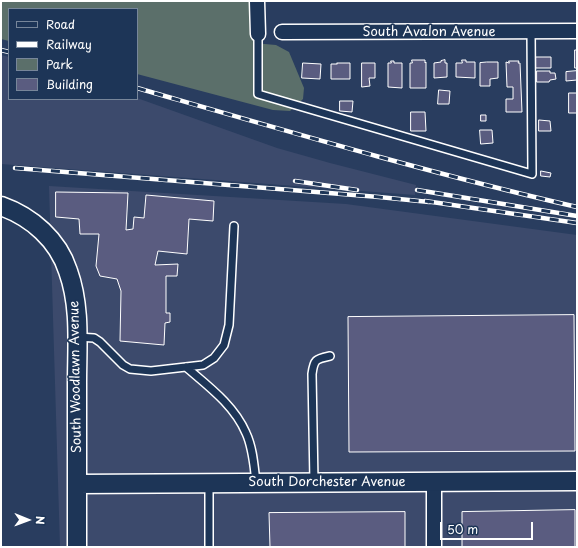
<!DOCTYPE html>
<style>
body{margin:0}
#map{position:relative;width:578px;height:548px;overflow:hidden;background:#293d5f;font-family:"Playpen Sans",sans-serif}
canvas{display:block}
.frame{position:absolute;inset:0;border:2px solid #fff;pointer-events:none}
.legend{position:absolute;left:8px;top:8px;width:130px;height:92px;box-sizing:border-box;background:#1d3557;border:1px solid #77869a;margin:0;padding:5px 7px;list-style:none;font-size:12px;color:#fff}
.legend li{display:flex;align-items:center;gap:8px;height:20px}
.legend b{width:20px;border:1px solid #77869a}
.north{position:absolute;left:8px;top:500px;width:40px;height:40px;-webkit-text-stroke:3px #1d3557;paint-order:stroke;rotate:91deg;font-size:11px;font-weight:700;line-height:16px;text-align:center;color:#fff}
.north::after{content:'';display:block;margin:auto;width:14px;height:18px;background:#fff;clip-path:polygon(50% 0,100% 100%,50% 72%,0 100%)}
.scale{position:absolute;left:440px;top:522px;width:93px;height:18px;box-sizing:border-box;border:2px solid #fff;border-top:0;padding-left:5px;font-size:12px;line-height:14px;white-space:nowrap;color:#fff;-webkit-text-stroke:3px #1d3557;paint-order:stroke}
</style>
<div id="map">
<canvas width="578" height="548"></canvas>
<div class="frame"></div>
<ul class="legend">
<li><b style="height:5px;background:#1d3557"></b>Road</li>
<li><b style="height:5px;background:#fff"></b>Railway</li>
<li><b style="height:11px;background:#5b6f6a"></b>Park</li>
<li><b style="height:11px;background:#5a5c80"></b>Building</li>
</ul>
<div class="north">N</div>
<div class="scale">50 m</div>
</div>
<script>
const context = document.querySelector('canvas').getContext('2d');
context.lineJoin = 'round';
function paint(path, color) { context.fillStyle = color; context.fill(path, 'evenodd'); }
function trace(path, color, width, dash) { context.strokeStyle = color; context.lineWidth = width; context.lineCap = dash ? 'butt' : 'round'; context.setLineDash(dash || []); context.stroke(path); }
function drawText(font, color, halo, rows, align = 'center') {
  context.font = font + ' "Playpen Sans",sans-serif'; context.lineWidth = 3.5; context.setLineDash([]); context.textBaseline = 'middle'; context.strokeStyle = halo; context.fillStyle = color; for (const [text, x, y, turn = 0] of rows) {
    context.save(); context.translate(x, y); context.rotate((+turn || 0) * Math.PI / 180); context.textAlign = isNaN(turn) ? turn : align; if (halo) context.strokeText(text, 0, 0); context.fillText(text, 0, 0); context.restore();
  }
}
const built = new Path2D(`
 M1,55L9,57V99H137V98L277,148L330,163L416,185L415,195L1,164Z
 M49,186L346,204L577,235V547H60Z`);
const green = new Path2D(`
 M1,1H252L253,43L276,45L289,52L304,88L303,99L290,111L273,110L137,74V9H9V41L1,39Z`);
const building = new Path2D(`
 M575,50H577V68H575Z
 M536,57H551V68H536Z
 M412,60H425V63L426,62V88H410V63H412Z
 M445,60V63H447V77L434,78V63L441,62V61Z
 M462,60H466V62H475V78L456,77V63H462Z
 M391,61H394V63H402V88L388,87V63H391Z
 M509,61H519L518,63H520L522,112H506V99H513V87H507L506,62L509,63Z
 M487,62H498V78L490,79V86H480V63Z
 M303,63L321,64L320,79L302,78Z
 M337,63H350V79H331V64H337Z
 M362,63H375V78H369L370,86L362,87Z
 M537,71H550V73H555L556,79L550,80L549,82H537Z
 M577,71V85V80L566,81V72Z
 M439,90L450,91L449,104H438Z
 M569,93H577V113H569Z
 M340,101H353L352,112L340,111Z
 M411,112H425L426,131H411Z
 M481,115H486V121H481Z
 M539,120L550,121L551,131H539Z
 M480,130H492L493,143L481,144Z
 M541,171L551,173L550,177L541,176Z
 M56,192L128,193L126,230L133,229L134,217L144,218L146,195L214,201L213,221L189,219L187,254L158,251L155,265L178,264L177,276H166V313H170V322L165,323L164,345L120,341L121,291L117,279L100,276L96,266L99,234H80L79,219L56,217Z
 M574,315L575,451L349,452L348,317Z
 M575,510V547H462V512Z
 M405,512V547H270L269,513Z`);
const service = new Path2D(`
 M258,34V94L532,174L531,31
 M77,337L94,338L100,342L123,365L130,369L151,371L203,365L214,358L224,345L229,325L234,226
 M186,367C208,386 234,405 246,433C253,448 254,466 256,482
 M314,482L312,374C314,359 316,359 330,356
 M209,483V547`);
const minor = new Path2D(`
 M257,1L258,34
 M282,32L577,31
 M434,547V482`);
const tertiary = new Path2D(`
 M1,206C32,217 58,240 68,271C81,307 77,346 77,383C77,438 77,492 77,547
 M77,484L577,481`);
const rail = new Path2D(`
 M1,50L9,52
 M137,88C283,130 429,173 577,207
 M15,168L379,197L429,202
 M295,181L357,190
 M417,190L577,216
 M425,201L577,223`);
const streetNames = [
 ["South Avalon Avenue",429,32],
 ["South Woodlawn Avenue",76,377,-91],
 ["South Dorchester Avenue",327,482]
];
paint(built, '#3c4a6c');
paint(green, '#5b6f6a');
paint(building, '#5a5c80');
trace(building, '#fff', 1);
trace(service, '#fff', 10);
trace(minor, '#fff', 17);
trace(tertiary, '#fff', 21);
trace(service, '#1d3557', 7);
trace(minor, '#1d3557', 14);
trace(tertiary, '#1d3557', 18);
trace(rail, '#fff', 4.5);
trace(rail, '#1d3557', 3, [9]);
drawText('13px', '#fff', '#1d3557', streetNames);
</script>
